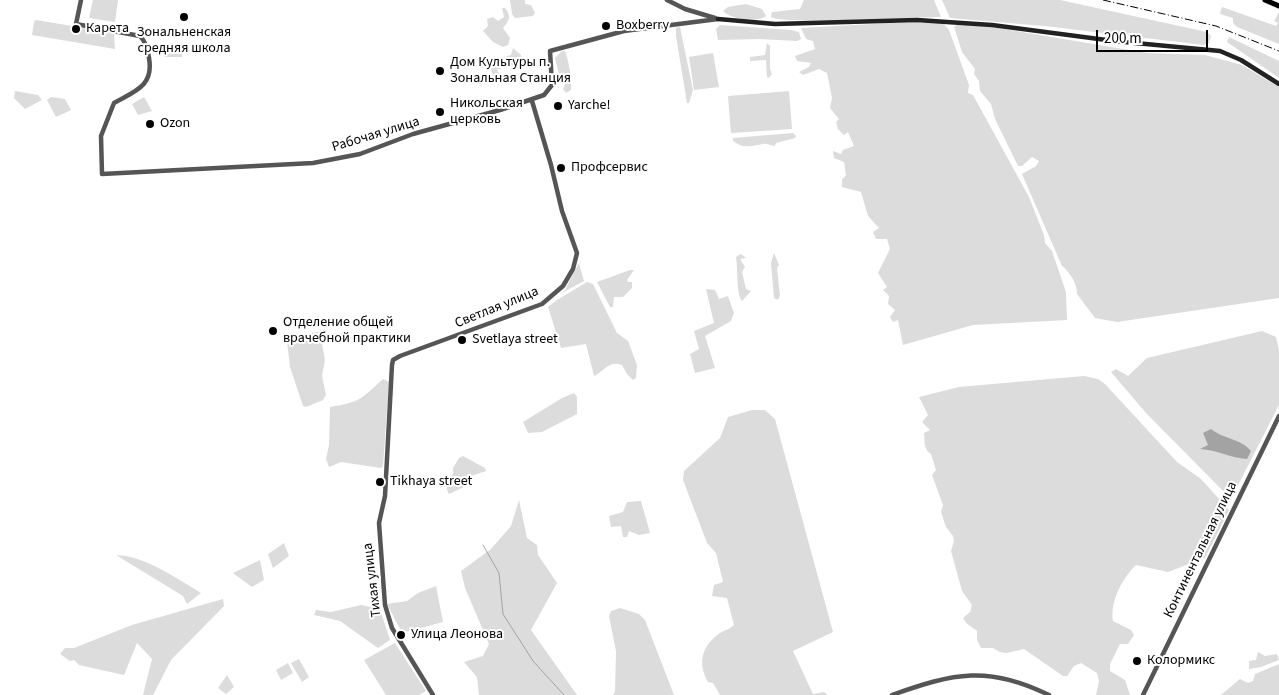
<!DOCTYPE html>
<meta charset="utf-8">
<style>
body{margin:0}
#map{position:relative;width:1279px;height:695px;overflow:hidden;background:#fff;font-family:"Source Sans 3",sans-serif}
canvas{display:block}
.scale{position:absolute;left:1096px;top:30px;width:112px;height:22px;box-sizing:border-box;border:2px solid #000;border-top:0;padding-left:6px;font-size:15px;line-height:18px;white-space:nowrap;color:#000;-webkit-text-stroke:4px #fff;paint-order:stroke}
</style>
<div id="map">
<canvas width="1279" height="695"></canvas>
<div class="scale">200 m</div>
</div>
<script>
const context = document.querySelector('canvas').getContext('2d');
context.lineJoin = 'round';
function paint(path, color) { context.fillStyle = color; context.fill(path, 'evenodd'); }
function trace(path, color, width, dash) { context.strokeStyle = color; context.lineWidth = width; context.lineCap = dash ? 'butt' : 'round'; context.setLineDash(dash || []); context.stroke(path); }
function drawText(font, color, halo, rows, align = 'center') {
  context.font = font + ' "Source Sans 3",sans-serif'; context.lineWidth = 4; context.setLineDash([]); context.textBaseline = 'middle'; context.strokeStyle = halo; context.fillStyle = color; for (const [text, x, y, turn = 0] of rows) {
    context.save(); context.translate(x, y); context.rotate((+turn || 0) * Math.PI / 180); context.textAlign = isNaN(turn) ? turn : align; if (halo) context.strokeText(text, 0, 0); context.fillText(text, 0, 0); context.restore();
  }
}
const green = new Path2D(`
 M93,0H118L115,22L89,18Z
 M510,0H525V4L531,5L535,13L533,16L515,18L512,14Z
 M804,0H934L941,17C917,17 782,25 771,17L772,12L800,9Z
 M942,0H1060L1207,32L1211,36L1209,43L1204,45L1044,26L950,18Z
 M746,4L762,9L766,16C758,23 729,19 723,11L728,7Z
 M1222,7L1276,26L1278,23L1274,21L1279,12V44L1237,27L1233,23V18L1220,14Z
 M502,8H505C512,16 509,21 503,28L510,38L508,45L503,47L493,42L483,31L488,26L487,19L493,17L498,21L504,17Z
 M36,20L114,33L115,49L32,35L34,22Z
 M891,23H943L949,30L969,85L968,93L973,95L1029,197L1044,235L1045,243L1052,251L1066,292L1067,320L973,325L903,345L898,320L893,322L890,317L895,310L888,304L889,296L883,290L887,287L878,273L890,249L887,239H876L873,232L879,228L868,216L861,192L842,187V180L846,175L844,162L834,158L833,151L841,154L843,150L854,146L848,132L844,135L838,129L836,122L839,119L830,108L832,98L827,73L819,69L803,75L799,72L809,67L811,63L797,61L795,56L815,49L813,41L806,39L801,28Z
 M958,24L992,27L1147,53L1205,55L1242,65L1279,87V298L1117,322L1095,318L1077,294C1078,285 1069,271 1062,266L1022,174L1036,166L1039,161L1032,157L1022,166H1018L995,119L991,104L980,91L979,81L974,74L975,69L962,52L954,27Z
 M720,25L791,30L799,32L801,39L797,41L759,39L718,40L716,29Z
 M680,27L693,90L689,103H687L676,36V28Z
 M1229,37L1279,61V78L1227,42Z
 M767,43L770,46V69L772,74L769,78L767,77L766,60L750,61V57L765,55Z
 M181,44L182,57H164L163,45Z
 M513,48L521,55L520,63L511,68L505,67L497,70L501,77L495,81L490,67L482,68L481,63L486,59L494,60L511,55Z
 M562,51H565C568,58 573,83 571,90L566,93L563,89L565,84L561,82L555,58Z
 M713,53L719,87L694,90L689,57Z
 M15,91L38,95L42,100L25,109L14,98Z
 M789,91L792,129L731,133L728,96Z
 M51,97L65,99L71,110L56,117L47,100Z
 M144,97L152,111L138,115L132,104Z
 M793,133L796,136L795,138L776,143L775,146C771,146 767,143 763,144C751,146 744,149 733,141V138Z
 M774,253L779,265L777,268L780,296L778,300L774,298L771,263Z
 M741,254L746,258L740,259L745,267L742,272L746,289L751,291L742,301C736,294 738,268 736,257Z
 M579,263L584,281L560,294L565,290Z
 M630,270H634L627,280L628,282H632V288L623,297H614L613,307H610L597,282Z
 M587,282L593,284L617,333L628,341L637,365L636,378L633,380L627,374L622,365C609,360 605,371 594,376L586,344L561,348L548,307L557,300Z
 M706,289L715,290L719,299L728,296L734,313L731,321L705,336L715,368L695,373L690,354L699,349L694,331L714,323Z
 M323,331L324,336L321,338L325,360L322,376L326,395L323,400L306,407L303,406L290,367L287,341L300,335Z
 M1262,331L1276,337L1279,350V405L1231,499L1146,413L1111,372L1116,369L1128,376L1147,358Z
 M1084,376L1098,379L1105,384L1177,462L1201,479L1229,510L1205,558L1168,572L1136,565C1122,579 1110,601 1113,621L1131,630L1134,635L1128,644H1120L1110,664V671L1125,680L1130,695H1096L1099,681L1097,673L1081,663L1074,666L1067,676H1063L1024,649L1006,653L1000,652L993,648H981L977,640V631L966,623L963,618L970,612L972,605L962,591L951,551L954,541L953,536L946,527L941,512L943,505L932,475L936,470L931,454C923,449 925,441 924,433L930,430L922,422L928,415L919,397L959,387Z
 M383,379L389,382L383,466L381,468L341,462L329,467L326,459L329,445L330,407C361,402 361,399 383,379Z
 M574,393L577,397V414L542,432L528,433L523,422L562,398Z
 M752,410H765L775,419L833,632L793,651L813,694L824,692L828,695H720L713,683L708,682C697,662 702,646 720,633C725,630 730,629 734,625L727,598L712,596L714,585L723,582L716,553L707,543L683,480L684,471L720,438L728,417Z
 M463,456L485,468L486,471L465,478L464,487L449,494C444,486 448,480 453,474V468L459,458Z
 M519,500L527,538L537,545L538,555L557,583L531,630L577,695H479L477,677L464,662L483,656L489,644L465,588L461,571L491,549L511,526Z
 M641,501L650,533L639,535L629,531L627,537H623L621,526L611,527L609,516L623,512L627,502Z
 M284,543L289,556L273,568L268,554Z
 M116,555C145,556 176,578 201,593L187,604L183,596Z
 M260,560L264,580L252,587L233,573Z
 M436,586L443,622L402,633L387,604L407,601L418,593Z
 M223,599L224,606L171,660L153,695H143L152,659L137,643L124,675L79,665L74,660L70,661L60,654L65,648H74L132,625Z
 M361,605L380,609L390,640L378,648L340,621L314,615L316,610L331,612Z
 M620,608L639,614L645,620L674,695H613L615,692L616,651L609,616L611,611Z
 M395,643L426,691L419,695H386L364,660Z
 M1258,652L1265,656L1277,654L1279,660L1261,667L1249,669V661L1256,660Z
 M299,659L309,677L302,682L291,663Z
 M288,663L293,673L281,680L276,670Z
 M1279,664V695H1221L1240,679L1248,683L1253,681L1255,674Z
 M227,675L234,687L226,694L218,688Z`);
const water = new Path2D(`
 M1211,429C1225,440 1240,438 1251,451L1247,459C1231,458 1217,450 1200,449L1208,445L1203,433Z`);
const stream = new Path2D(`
 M483,545L499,573L503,614L533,661L564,695`);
const tertiary = new Path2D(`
 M81,0L76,24L140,36C146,42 148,50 149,58C154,86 135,91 114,103L101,136L102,174L313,163L360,154L413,134L500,110L544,95L552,85L550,51L624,31L718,19
 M667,0L685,9L715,18
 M433,695L392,628L385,605L379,523L385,496L392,365L393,360L400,356L542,304L563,286L573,269L577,253L562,211L551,165L532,101
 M892,695C954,673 988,665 1049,695
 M1143,695L1279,416`);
const secondary = new Path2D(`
 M718,19L775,24L917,20L992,25L1114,41L1220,51L1241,60L1279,84`);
const primary = new Path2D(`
 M1265,0L1279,6`);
const rail = new Path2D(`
 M1103,0L1216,26L1279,51`);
const markers = [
 [184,17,5,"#000"],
 [606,26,5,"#000"],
 [76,29,5,"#000"],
 [440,71,5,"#000"],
 [558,106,5,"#000"],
 [440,112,5,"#000"],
 [150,124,5,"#000"],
 [561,168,5,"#000"],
 [273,331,5,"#000"],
 [462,340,5,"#000"],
 [380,482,5,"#000"],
 [401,635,5,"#000"],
 [1137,661,5,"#000"]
];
const poiNames = [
 ["Boxberry",616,26],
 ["Карета",86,29],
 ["Зональненская",184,33,"center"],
 ["средняя школа",184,49,"center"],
 ["Дом Культуры п.",450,63],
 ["Зональная Станция",450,79],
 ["Никольская",450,104],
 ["церковь",450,120],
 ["Yarche!",568,106],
 ["Ozon",160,124],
 ["Профсервис",571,168],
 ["Отделение общей",283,323],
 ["врачебной практики",283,339],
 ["Svetlaya street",472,340],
 ["Tikhaya street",390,482],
 ["Улица Леонова",411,635],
 ["Колормикс",1147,661]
];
const streetNames = [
 ["Рабочая улица",376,135,-17],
 ["Светлая улица",497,308,-22],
 ["Континентальная улица",1201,550,-64],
 ["Тихая улица",373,580,-97]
];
paint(green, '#dcdcdc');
paint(water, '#a3a3a3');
trace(stream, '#a3a3a3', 1);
trace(primary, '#dbdbdb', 6);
trace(tertiary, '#555', 4.5);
trace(secondary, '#222', 4.5);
trace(primary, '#000', 5);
trace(rail, '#000', 1, [8, 2.5, 1, 2.5]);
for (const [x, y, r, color] of markers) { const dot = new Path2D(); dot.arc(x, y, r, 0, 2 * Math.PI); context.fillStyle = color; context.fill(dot); trace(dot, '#fff', 2); }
drawText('14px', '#000', '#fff', poiNames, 'left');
drawText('14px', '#000', '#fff', streetNames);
</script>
